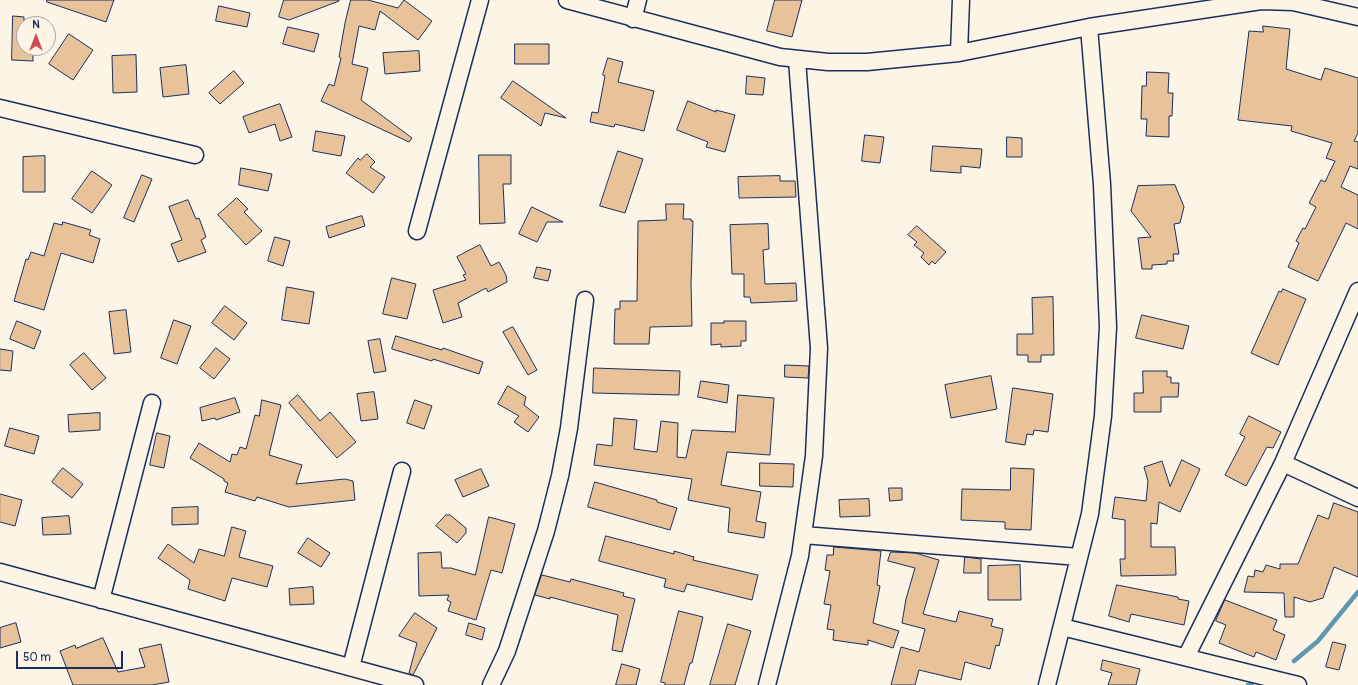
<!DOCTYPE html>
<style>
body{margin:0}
#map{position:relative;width:1358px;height:685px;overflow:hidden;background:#fcf5e5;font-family:Pangolin,sans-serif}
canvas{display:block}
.north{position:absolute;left:16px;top:16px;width:40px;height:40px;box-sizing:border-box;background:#fcf5e5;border:1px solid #a2a6af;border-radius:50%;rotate:0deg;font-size:11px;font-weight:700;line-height:16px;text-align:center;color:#1b2f5e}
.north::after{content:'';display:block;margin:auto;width:14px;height:18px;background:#d1495b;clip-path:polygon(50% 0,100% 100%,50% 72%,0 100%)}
.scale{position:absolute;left:16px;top:651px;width:107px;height:18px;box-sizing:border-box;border:2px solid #1b2f5e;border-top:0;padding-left:5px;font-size:12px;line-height:14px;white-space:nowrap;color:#1b2f5e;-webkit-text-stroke:3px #fcf5e5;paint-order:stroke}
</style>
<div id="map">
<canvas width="1358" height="685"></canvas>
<div class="north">N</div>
<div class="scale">50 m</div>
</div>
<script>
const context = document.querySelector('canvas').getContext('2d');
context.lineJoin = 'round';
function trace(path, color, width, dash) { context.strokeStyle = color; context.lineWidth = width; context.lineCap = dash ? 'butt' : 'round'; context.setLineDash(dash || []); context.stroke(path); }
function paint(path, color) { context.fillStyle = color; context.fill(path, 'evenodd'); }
const stream = new Path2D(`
 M1294,661L1318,641L1358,592
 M1248,685L1256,681`);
const building = new Path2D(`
 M47,0H114L106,22L47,2Z
 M284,0H339V1L289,20L279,17Z
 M351,0H368L398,8L404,0L432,21L418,40L380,11L375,30L359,26L352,64L368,68L361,100L412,138L409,142L321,101L329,84L334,86L341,58L339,57L345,23Z
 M775,0H802L792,37L767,31Z
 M219,6L250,13L247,27L216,21Z
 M13,16L24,17V48H33V61L12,60Z
 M1263,26L1290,29L1286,69L1321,80L1325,68L1358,78V133L1354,141L1358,142V169L1350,166L1341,187L1358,195V229L1346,223L1318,281L1288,267L1299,243L1296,241L1303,228L1305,229L1316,207L1309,203L1321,180L1325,182L1335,161L1326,158L1332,143L1291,131L1292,126L1238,120L1249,31L1263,32Z
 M288,27L319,34L314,52L283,44Z
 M69,34L93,50L73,80L49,64Z
 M515,44H549V64H515Z
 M419,51L420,71L385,74L383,53Z
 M136,55L137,92L113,93L112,56Z
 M608,58L623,62L618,82L654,91L644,131L615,124L614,127L590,122L592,112L598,113L605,76L603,75Z
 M186,65L189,94L163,97L160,68Z
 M234,71L244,83L220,104L209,93Z
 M1147,72L1169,73L1168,93H1173L1172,116H1169V137L1146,136L1147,119H1141L1142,86H1146Z
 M747,76L765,78L763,95L746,94Z
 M513,81L566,118L545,113L541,126L501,98Z
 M688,101L716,112V110L735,115L725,152L706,147L708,142L677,130Z
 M280,104L292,137L280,141L275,124L249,133L243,117Z
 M316,131L345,136L341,156L313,151Z
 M865,135L884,137L880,163L862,161Z
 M1007,137L1022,138V157H1007Z
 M933,146L982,149L980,168L961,166V173L931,171Z
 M618,151L643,159L625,213L600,206Z
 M367,154L375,162L370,167L385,177L373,193L346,173L358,158L360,160Z
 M479,155H511V184H503L505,223L480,224Z
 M45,156V192H23V157Z
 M241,168L272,174L268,191L239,185Z
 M92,171L112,185L92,213L72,199Z
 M142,175L152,179L134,222L124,218Z
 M780,176V181H795L796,197L739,198L738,177Z
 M1175,185L1184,207L1180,223L1174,224L1179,254H1173L1174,261H1167V264L1152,265V269H1142L1138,238L1151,237L1131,211L1138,186Z
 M237,198L248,209L244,212L262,231L246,245L218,215Z
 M188,200L196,219L199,218L206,237L201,240L206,252L178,262L171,244L182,240L169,207Z
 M666,204H684L683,219H691V221H693L691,284L692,326L650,327L649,344H614L615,309H620V301H637L638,221L666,220Z
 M532,207L563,222H547L537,242L519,234Z
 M362,216L365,226L329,238L326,227Z
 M63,222L91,230L89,235L100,239L93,263L61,253L44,310L14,301L26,259L28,260L31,252L44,256L54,223L62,225Z
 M768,224L769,249L763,250L765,284L796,283L797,301L751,303L750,297H744V274H732L730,225Z
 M917,226L946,252L935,264L932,261L929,265L921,257L924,253L914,245L917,242L908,235Z
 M275,237L290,241L283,266L268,261Z
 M480,245L491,266L499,262L506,275L507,282L488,292L486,288L458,303L462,317L443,323L433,290L466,280L463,275L466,274L457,257Z
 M537,267L551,270L548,281L534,278Z
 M392,278L416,284L407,319L383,314Z
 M287,287L314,292L309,324L282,320Z
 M1283,289L1306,299L1278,365L1251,353L1279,291L1281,292Z
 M1053,297L1054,355H1041V362H1028V355H1017V334H1033L1032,298Z
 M225,306L247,323L234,340L212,323Z
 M126,310L131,352L114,354L109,312Z
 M1142,315L1189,326L1183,349L1136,338Z
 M174,320L191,326L177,364L161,358Z
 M17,321L41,331L34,349L10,339Z
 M724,321H746V341H741V346L721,347V344L711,345V323H724Z
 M513,327L537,370L528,375L503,332Z
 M396,336L442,350L443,348L483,362L479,374L433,359L432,361L392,349Z
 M380,339L386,371L374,373L368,341Z
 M216,348L230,359L214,379L200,368Z
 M0,349L13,351L11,371L0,370Z
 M84,353L106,378L92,390L70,365Z
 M785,365L809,366L808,378L785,377Z
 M594,368L680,371L679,395L593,393Z
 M1143,371H1167V377H1171V383H1179L1178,397H1161V412H1134V393H1143Z
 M991,376L997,409L951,418L945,385Z
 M701,381L729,385L727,403L698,397Z
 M508,386L526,397L524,405L539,417L528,432L514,422L519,416L498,404Z
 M1013,388L1053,394L1048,432L1034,430L1033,435L1027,434L1025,445L1006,442Z
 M374,392L378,419L361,421L357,394Z
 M298,395L320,421L330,412L356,442L337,458L289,403Z
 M738,395L774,398L770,455L727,452L721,485L761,492L756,521L766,523L764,538L728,532L730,508L688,500L692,479L594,465L597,444L612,446L614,418L637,420L634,449L657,452L661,421L678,423L677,457L686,458L692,430L735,432Z
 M235,398L240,412L216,420L215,418L202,421L200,408Z
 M262,400L281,405L269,455L302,465L296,484L345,479L353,481L355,500L289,507L257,497L255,501L225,492L228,483L224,481V479L190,458L199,443L230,462L232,454L237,455L240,447L246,449L255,415L259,416Z
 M415,400L432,406L424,429L407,423Z
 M100,413V430L69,432L68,415Z
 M1249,416L1281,432L1273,448L1267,447L1246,486L1225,475L1245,437L1240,434Z
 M10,428L39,436L34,454L5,446Z
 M157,433L170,436L164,468L150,465Z
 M1182,460L1200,469L1180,512L1159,502L1157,524L1151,523V547H1175L1176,575L1121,576L1120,559H1125V520L1112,518L1115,497L1146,501L1148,481L1144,467L1162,461L1170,486Z
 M760,463L794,464L793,487L760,486Z
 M63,468L83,484L72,498L52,482Z
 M1011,468L1034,469L1031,530L1005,529V522L961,520L962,489L1010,490Z
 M481,469L489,486L463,497L455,480Z
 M595,482L657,500V502L677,508L670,530L588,507Z
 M889,488H902V500L890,501Z
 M0,494L22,500L15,526L0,522Z
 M869,499L870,516L840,517L839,500Z
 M1334,503L1358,512V577L1334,567L1323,598L1310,602L1294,597V617H1285L1284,593L1244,592L1248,576L1254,577L1255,570L1263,572L1266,565L1280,569V564H1298L1318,515L1328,519Z
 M198,507V524L172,525V508Z
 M446,515H450L466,528V533L457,543L436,526Z
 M69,516L71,534L43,535L42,518Z
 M489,517L515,524L502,573L491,570L476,620L448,611L451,602L447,600L449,595L419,596L418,553L441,552L442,568H451L475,575Z
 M232,527L246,531L239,557L273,566L267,587L232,578L225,601L188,589L190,580L158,558L168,544L194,563L199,549L224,556Z
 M606,536L674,554V551L694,557L693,560L758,575L752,600L687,584L684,592L664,587L666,579L599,561Z
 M308,538L330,553L321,567L298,553Z
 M834,547L881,551L877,585L880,586L873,623L899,631L893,648L868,640V645L833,640L834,630L827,629L831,605L824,604L830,571L825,570L827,555H833Z
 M891,552L915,553L939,560L923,614L956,622L959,611L993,619L991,626L1003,629L999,646L996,645L990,669L965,662L961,680L919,670L915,685H891L901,647L919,652L925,629L902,623L906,599L915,568L888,561Z
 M965,557L981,559V573H964Z
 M1020,565L1021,600H988V566Z
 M542,575L570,582L571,579L624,593L623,596L635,599L622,652L612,650L618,615L550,597V599L535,595Z
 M1117,585L1178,597V599L1189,601L1184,625L1131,614L1129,622L1109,616Z
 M313,587L314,604L290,605L289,589Z
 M1225,600L1277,620L1273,630L1285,635L1276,660L1256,652L1254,657L1219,643L1226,625L1216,621Z
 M679,611L703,617L692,663H690L684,685H665V683L661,682Z
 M415,613L437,628L413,675L409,673L417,643L399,636Z
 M16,623L21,642L0,648V628Z
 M469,623L485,628L482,640L466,635Z
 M728,624L751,631L735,685H710Z
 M103,638L118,672L145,667L139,649L161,644L169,682L152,685H73L60,651L75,645L76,648Z
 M1333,642L1346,645L1339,670L1326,667Z
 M1103,660L1140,669L1136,685H1108L1112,673L1101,670Z
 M622,664L640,669L636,685H616Z`);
const minor = new Path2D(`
 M567,0L780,57L828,62H867L959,53L1089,27L1261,1L1293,2L1358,17
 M633,19L638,0
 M959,53L961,0
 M0,108L195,155
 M417,231L480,0
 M1283,463L1358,498
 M803,535L1079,557
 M0,572L415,685
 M101,600L152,403
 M1062,627L1298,685
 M1186,657L1283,463L1358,291
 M351,667L402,471
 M491,685L507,651L546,531L560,476L569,428L585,300
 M767,685L800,556L814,456L819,348L797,60
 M1047,685L1090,514L1103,416L1108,327L1102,184L1089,27`);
trace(stream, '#5f98ae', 4.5);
paint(building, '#e8c399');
trace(building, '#1b2f5e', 1);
trace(minor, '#1b2f5e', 19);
trace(minor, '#fcf5e5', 16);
</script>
